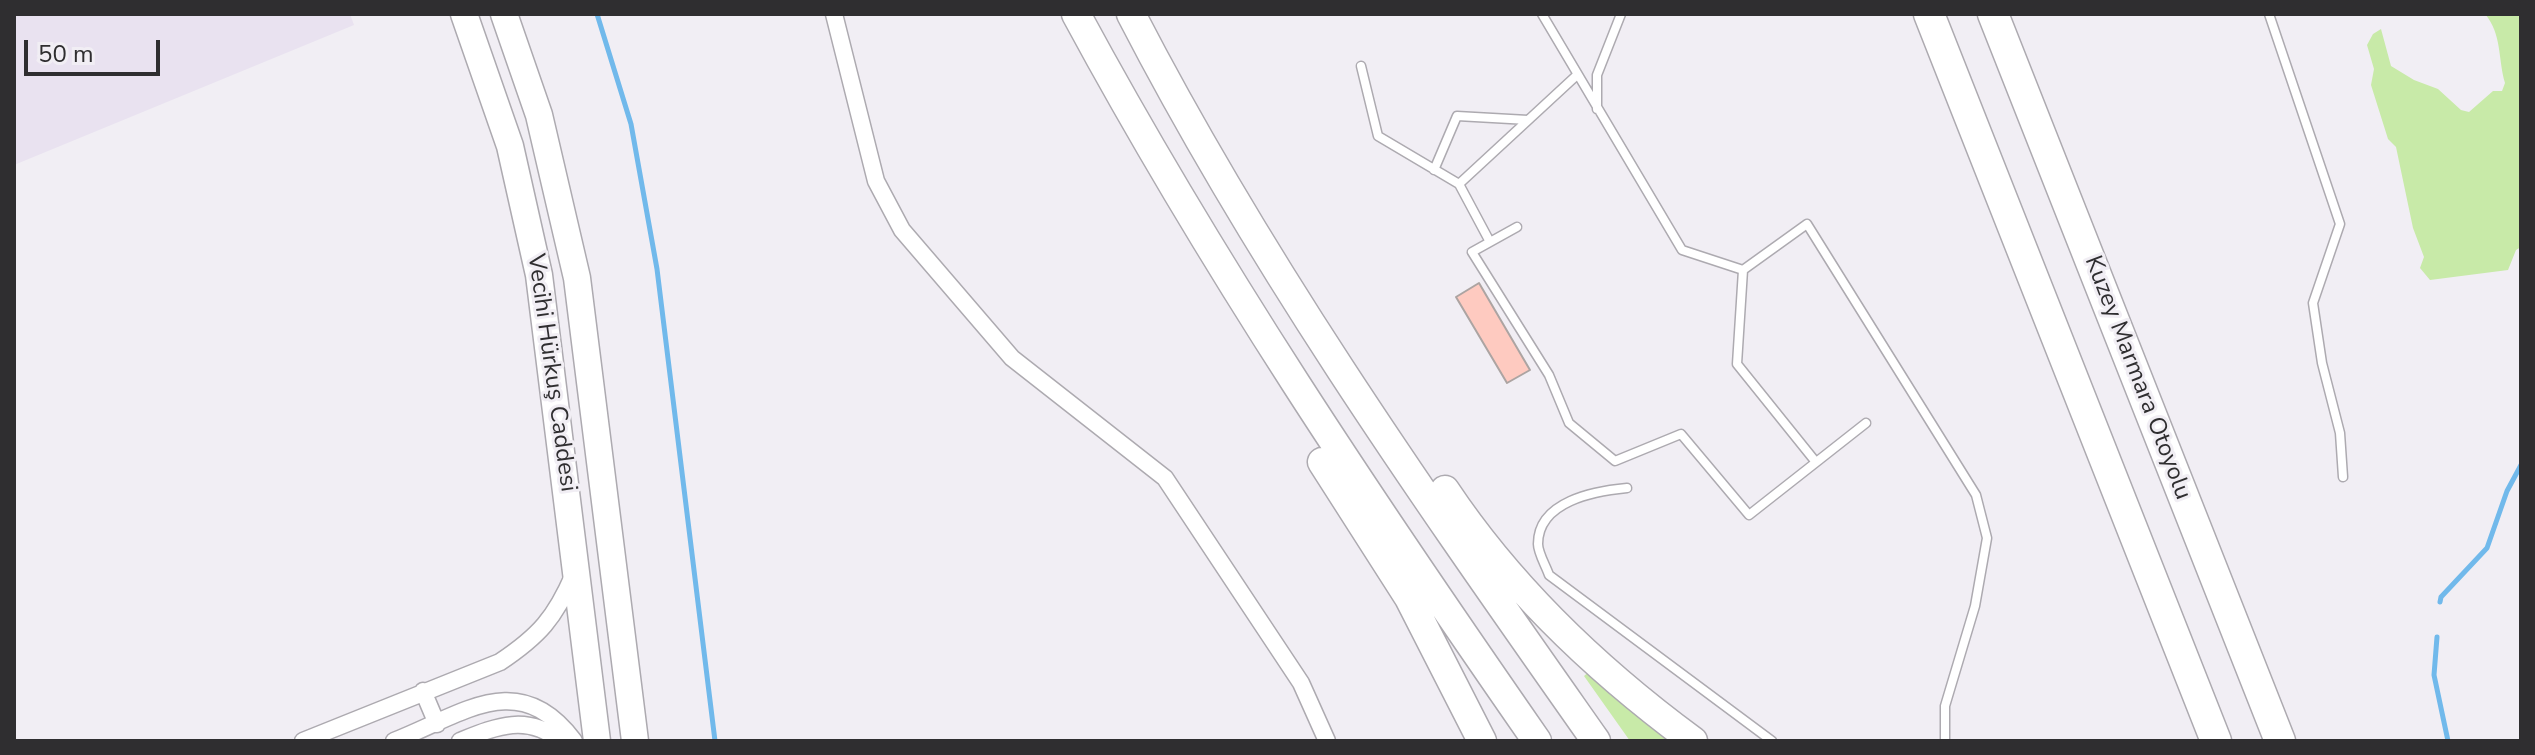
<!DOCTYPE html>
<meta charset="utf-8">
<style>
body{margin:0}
#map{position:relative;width:2535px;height:755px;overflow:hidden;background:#f1eef4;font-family:"Nunito Sans",sans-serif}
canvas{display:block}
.frame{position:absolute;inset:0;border:16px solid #2f2e30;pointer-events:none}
.scale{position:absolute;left:24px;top:40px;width:136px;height:36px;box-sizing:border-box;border:4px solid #2f2e30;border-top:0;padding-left:10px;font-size:24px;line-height:28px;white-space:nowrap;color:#2f2e30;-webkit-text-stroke:6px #f1eef4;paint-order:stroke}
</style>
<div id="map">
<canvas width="2535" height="755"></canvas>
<div class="frame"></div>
<div class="scale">50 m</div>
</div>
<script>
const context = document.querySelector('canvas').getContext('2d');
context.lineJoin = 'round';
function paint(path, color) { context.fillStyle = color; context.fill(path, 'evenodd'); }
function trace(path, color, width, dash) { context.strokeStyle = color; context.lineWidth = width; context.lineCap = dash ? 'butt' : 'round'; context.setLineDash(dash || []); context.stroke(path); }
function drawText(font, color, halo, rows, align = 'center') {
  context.font = font + ' "Nunito Sans",sans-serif'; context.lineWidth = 6; context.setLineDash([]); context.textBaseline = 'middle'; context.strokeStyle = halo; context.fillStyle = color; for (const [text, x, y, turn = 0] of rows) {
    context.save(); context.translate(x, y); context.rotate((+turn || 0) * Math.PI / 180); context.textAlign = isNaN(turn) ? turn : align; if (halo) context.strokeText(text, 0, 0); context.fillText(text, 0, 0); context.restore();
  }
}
const built = new Path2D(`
 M14,14H350L354,25L14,165Z`);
const green = new Path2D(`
 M2485,14H2521V247L2516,250L2508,270L2430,280L2420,268L2424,257L2413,228L2396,147L2388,139L2371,85L2374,69L2367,45L2373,34L2381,29L2391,66L2414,80L2438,89L2461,110L2469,112L2493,91H2502L2505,83C2498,59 2502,34 2485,14Z
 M1591,670L1673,741H1630L1584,676Z`);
const stream = new Path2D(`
 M597,14L631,124L657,269L715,741
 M2440,602L2441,597L2487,548L2507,491L2521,465
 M2437,637L2434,675L2448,741`);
const building = new Path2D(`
 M1479,283L1530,370L1507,383L1456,297Z`);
const service = new Path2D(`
 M1542,14L1682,250L1743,270L1807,224L1976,495L1987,538L1975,606L1945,706V741
 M2269,14L2340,224L2313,303L2322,363L2340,433L2343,477
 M1361,66L1378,136L1459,184L1490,242
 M1597,109V75L1621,14
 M1434,170L1457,116L1528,120
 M1459,184L1577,75
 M1517,227L1472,252L1549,375L1569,423L1615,461L1681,434L1749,515L1866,423
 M1743,270L1737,364L1815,461
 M1627,488C1595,491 1538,501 1538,544C1538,553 1546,566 1549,575L1772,741`);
const minor = new Path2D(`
 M834,14L876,181L902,230L1012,358L1165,478L1301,683L1327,741
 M423,691L437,724
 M303,741L500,662C539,636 555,618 574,574
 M394,741C463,714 519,667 574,741
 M460,741C495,727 527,713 560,741`);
const primary = new Path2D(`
 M464,14L510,146L539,275L597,741
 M504,14L539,115L577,278L635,741`);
const trunk = new Path2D(`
 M1076,14C1213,268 1373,505 1537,741
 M1131,14C1263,270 1431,506 1596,741
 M1322,462L1409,598L1482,741
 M1445,490C1511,589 1598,671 1693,741`);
const motorway = new Path2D(`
 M1929,14L2216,741
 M1993,14L2280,741`);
const streetNames = [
 ["Vecihi Hürkuş Caddesi",551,373,82],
 ["Kuzey Marmara Otoyolu",2137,378,69]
];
paint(built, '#e9e2f0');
paint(green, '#c8eaa8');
trace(stream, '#71b9eb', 5);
paint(building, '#fecac0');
trace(building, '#aca4a2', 2);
trace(service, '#adaab0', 11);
trace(minor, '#adaab0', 19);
trace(primary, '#adaab0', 29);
trace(trunk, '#adaab0', 31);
trace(motorway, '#adaab0', 33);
trace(service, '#fff', 8);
trace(minor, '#fff', 16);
trace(primary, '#fff', 26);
trace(trunk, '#fff', 28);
trace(motorway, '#fff', 30);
drawText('24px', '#2f2e30', '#f1eef4', streetNames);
</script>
